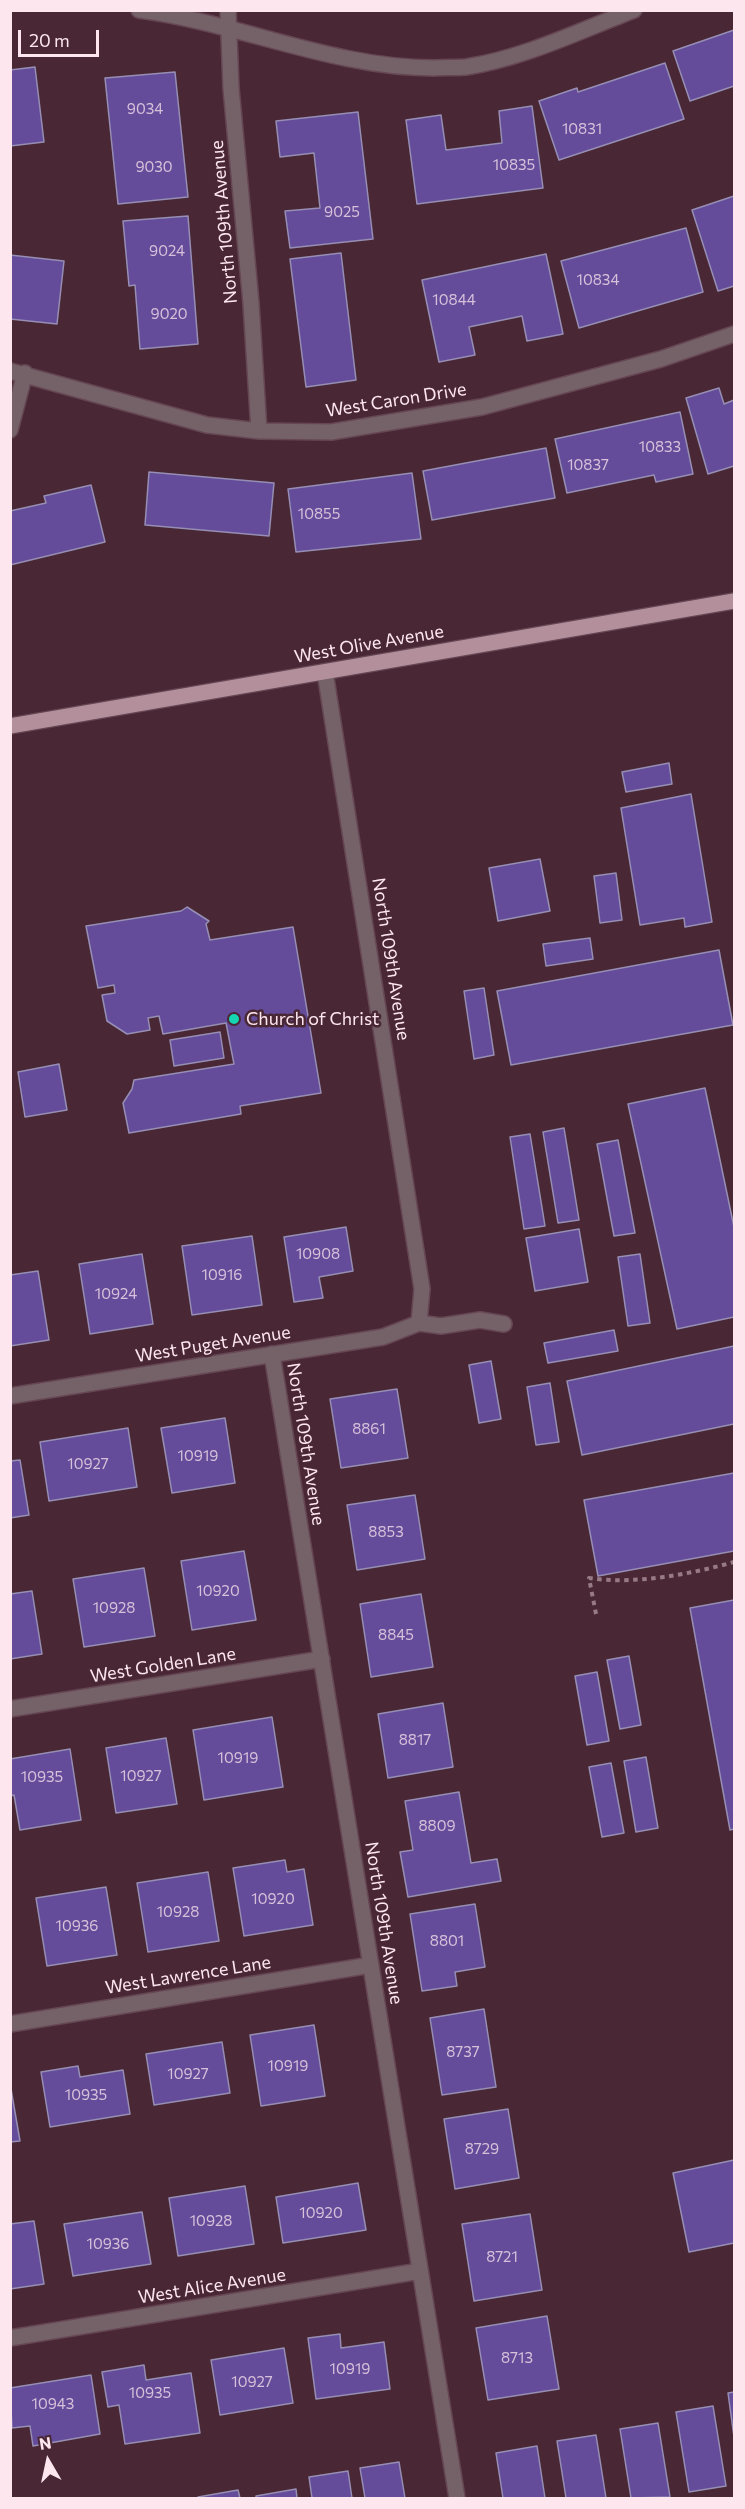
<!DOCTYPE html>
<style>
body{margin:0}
#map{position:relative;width:745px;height:2509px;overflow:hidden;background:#492735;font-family:Commissioner,sans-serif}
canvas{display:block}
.frame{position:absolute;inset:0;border:12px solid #fde6ee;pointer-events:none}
.north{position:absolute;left:18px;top:2431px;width:60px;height:60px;-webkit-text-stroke:4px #492735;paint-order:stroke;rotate:351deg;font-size:16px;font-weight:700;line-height:24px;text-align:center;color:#fde6ee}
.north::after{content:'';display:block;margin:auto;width:21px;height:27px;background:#fde6ee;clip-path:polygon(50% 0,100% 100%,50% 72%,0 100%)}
.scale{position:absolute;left:18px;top:30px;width:81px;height:27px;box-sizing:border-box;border:3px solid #fde6ee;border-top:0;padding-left:8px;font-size:18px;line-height:21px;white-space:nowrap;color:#fde6ee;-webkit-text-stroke:4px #492735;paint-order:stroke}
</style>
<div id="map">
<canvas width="745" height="2509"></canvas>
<div class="frame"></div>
<div class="north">N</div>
<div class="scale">20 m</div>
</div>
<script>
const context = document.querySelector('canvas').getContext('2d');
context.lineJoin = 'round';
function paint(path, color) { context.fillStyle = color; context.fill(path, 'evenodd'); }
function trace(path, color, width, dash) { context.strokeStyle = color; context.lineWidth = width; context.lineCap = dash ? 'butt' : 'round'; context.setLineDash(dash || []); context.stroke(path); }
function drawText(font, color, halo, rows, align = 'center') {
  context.font = font + ' Commissioner,sans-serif'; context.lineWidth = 5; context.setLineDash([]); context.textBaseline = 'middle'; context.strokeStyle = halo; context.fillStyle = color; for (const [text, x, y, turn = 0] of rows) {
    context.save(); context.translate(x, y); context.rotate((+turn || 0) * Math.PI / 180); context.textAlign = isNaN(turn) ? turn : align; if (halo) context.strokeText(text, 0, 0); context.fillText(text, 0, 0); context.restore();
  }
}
const building = new Path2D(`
 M734,30V86L690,101L673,51Z
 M665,63L684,119L559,160L539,101L577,88L578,92Z
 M35,67L44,142L10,146V70Z
 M175,72L188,197L118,204L105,78Z
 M532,106L543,188L417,204L406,120L441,115L446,150L502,143L499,111Z
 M358,112L373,239L290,248L285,211L320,208L314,153L280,157L276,121Z
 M734,196V286L718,291L692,210Z
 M188,216L198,344L140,349L135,285L129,286L123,221Z
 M686,228L703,292L579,328L561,261Z
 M341,253L356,380L306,387L290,259Z
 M546,254L563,334L527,341L522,316L469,327L475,355L439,362L422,280Z
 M10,255L64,261L57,324L10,319Z
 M719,388L724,404L734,400V466L708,474L686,398Z
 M680,412L693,474L656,482L654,475L567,493L555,439Z
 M546,448L555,498L432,520L423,471Z
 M149,472L274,483L269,536L145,525Z
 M412,473L421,539L296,552L288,489Z
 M91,485L105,542L10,565V511L46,503L44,496Z
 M669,763L672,784L626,792L622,772Z
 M691,794L712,922L685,927L684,918L640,925L621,808Z
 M540,859L550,911L498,921L489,868Z
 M616,873L622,920L600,923L594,876Z
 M187,907L209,921L206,924L210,940L293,927L321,1093L240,1106L241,1114L129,1133L123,1103L132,1089L134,1080L234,1064L226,1023L163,1034L159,1016L148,1018L150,1030L127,1034L107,1021L102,995L115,993L114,985L98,988L86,926L181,911Z
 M590,938L593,959L546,966L543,944Z
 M719,950L733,1025L511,1065L497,991Z
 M484,988L494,1055L474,1059L464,991Z
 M220,1032L224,1058L174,1066L170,1040Z
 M59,1064L67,1110L25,1117L18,1072Z
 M705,1088L734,1227V1317L677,1329L628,1104Z
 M564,1128L579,1220L558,1223L543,1132Z
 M530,1134L545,1226L524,1229L510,1137Z
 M618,1140L635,1233L614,1236L597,1144Z
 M346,1227L353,1271L319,1277L323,1298L294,1302L284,1237Z
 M579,1229L588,1282L535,1291L526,1238Z
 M252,1236L262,1305L192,1315L182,1246Z
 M142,1254L153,1324L90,1334L79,1264Z
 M640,1254L650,1323L628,1326L618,1257Z
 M38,1271L49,1340L10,1346V1275Z
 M614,1330L618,1351L548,1363L544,1343Z
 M734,1346V1424L582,1455L567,1381Z
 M491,1361L501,1419L479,1423L469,1365Z
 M550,1383L559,1442L536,1445L527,1387Z
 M397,1389L408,1458L341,1468L330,1399Z
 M225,1418L235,1483L172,1493L161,1428Z
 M128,1428L137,1487L49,1501L40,1442Z
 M20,1460L29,1515L10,1518V1461Z
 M734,1473V1551L598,1576L584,1500Z
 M415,1495L425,1559L357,1570L347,1505Z
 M244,1551L256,1620L192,1630L181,1561Z
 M144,1568L155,1636L84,1647L73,1579Z
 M32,1591L42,1654L10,1659V1594Z
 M421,1594L433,1667L371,1677L360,1604Z
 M734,1600V1829L730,1830L690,1608Z
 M629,1656L641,1725L620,1729L607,1660Z
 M597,1672L609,1741L587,1745L575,1676Z
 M443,1703L453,1767L388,1778L378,1714Z
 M272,1717L283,1787L204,1800L193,1730Z
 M166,1738L177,1804L116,1813L106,1748Z
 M70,1749L81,1820L20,1830L14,1795L10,1796V1759Z
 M646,1757L658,1828L636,1832L624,1761Z
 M611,1763L624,1833L602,1837L589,1767Z
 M459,1792L471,1863L497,1859L501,1881L408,1897L400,1852L413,1850L405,1801Z
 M285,1860L287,1872L304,1869L313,1925L244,1936L233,1868Z
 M208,1872L219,1941L148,1952L137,1883Z
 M106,1887L117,1955L47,1966L36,1898Z
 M475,1904L485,1967L455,1972L457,1986L422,1991L410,1914Z
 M484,2009L496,2087L442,2095L430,2018Z
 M314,2025L325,2096L261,2106L250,2035Z
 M222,2042L230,2093L154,2105L146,2054Z
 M78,2066L80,2077L123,2070L130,2114L50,2127L41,2072Z
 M10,2083L20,2141L10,2142Z
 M508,2109L519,2178L455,2189L444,2119Z
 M734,2160V2243L689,2252L673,2173Z
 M358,2183L366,2230L283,2243L276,2197Z
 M245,2186L254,2244L178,2256L169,2198Z
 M142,2212L151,2264L73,2276L64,2224Z
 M530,2214L542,2290L474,2301L462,2224Z
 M34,2221L44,2284L10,2289V2224Z
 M547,2316L559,2389L488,2400L476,2328Z
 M340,2334L341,2348L384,2342L390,2389L316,2399L308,2338Z
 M284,2348L293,2403L220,2415L211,2360Z
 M144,2365L146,2380L191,2373L200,2433L125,2444L119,2405L108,2407L102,2372Z
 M91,2375L100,2434L33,2446L30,2426L12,2428L10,2388Z
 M734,2392V2437L728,2393Z
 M713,2406L726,2486L689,2492L676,2412Z
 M658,2423L670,2497L631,2498L620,2429Z
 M596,2435L606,2498H566L557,2441Z
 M537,2446L545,2498H503L496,2453Z
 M399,2462L405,2498H365L360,2468Z
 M348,2471L352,2498H312L309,2477Z
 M296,2489L297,2498H256V2496Z
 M238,2490L240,2498H198V2497Z`);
const path = new Path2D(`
 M596,1614L589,1578C634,1585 691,1574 734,1562`);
const minor = new Path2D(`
 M139,10C239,23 333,68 434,68C444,67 455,68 466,67C524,58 579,31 634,10
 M228,10L231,88L251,303L259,431
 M10,371L207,425L259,431L331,432L482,407L661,359L734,334
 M10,430L25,373
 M325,672L422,1289L419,1323
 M272,1354L457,2498
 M10,1396L383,1337L419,1323L441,1326L480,1320L504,1324
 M10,1709L322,1659
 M10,2024L371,1965
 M10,2338L420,2271`);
const major = new Path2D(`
 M10,726L734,601`);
const markers = [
 [234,1019,6,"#15d5b3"]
];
const numberNames = [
 ["9034",145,109],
 ["10831",582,129],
 ["10835",514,165],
 ["9030",154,167],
 ["9025",342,212],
 ["9024",167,251],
 ["10834",598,280],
 ["10844",454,300],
 ["9020",169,314],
 ["10833",660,447],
 ["10837",588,465],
 ["10855",319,514],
 ["10908",318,1254],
 ["10916",222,1275],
 ["10924",116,1294],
 ["8861",369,1429],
 ["10919",198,1456],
 ["10927",88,1464],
 ["8853",386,1532],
 ["10920",218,1591],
 ["10928",114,1608],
 ["8845",396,1635],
 ["8817",415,1740],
 ["10919",238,1758],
 ["10927",141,1776],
 ["10935",42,1777],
 ["8809",437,1826],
 ["10920",273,1899],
 ["10928",178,1912],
 ["10936",77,1926],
 ["8801",447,1941],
 ["8737",463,2052],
 ["10919",288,2066],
 ["10927",188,2074],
 ["10935",86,2095],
 ["8729",482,2149],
 ["10920",321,2213],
 ["10928",211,2221],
 ["10936",108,2244],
 ["8721",502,2257],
 ["8713",517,2358],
 ["10919",350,2369],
 ["10927",252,2382],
 ["10935",150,2393],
 ["10943",53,2404]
];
const streetNames = [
 ["North 109th Avenue",224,222,-95],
 ["West Caron Drive",396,400,-9],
 ["West Olive Avenue",369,644,-10],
 ["North 109th Avenue",391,959,81],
 ["West Puget Avenue",213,1344,-9],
 ["North 109th Avenue",306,1444,81],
 ["West Golden Lane",163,1665,-9],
 ["North 109th Avenue",384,1923,81],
 ["West Lawrence Lane",188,1975,-9],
 ["West Alice Avenue",212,2286,-9]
];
const poiNames = [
 ["Church of Christ",246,1019]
];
paint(building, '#644c9b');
trace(building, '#968eb3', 1.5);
trace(minor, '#664653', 18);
trace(major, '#664653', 18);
trace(path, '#977a86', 4, [4.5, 4.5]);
trace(minor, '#746268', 15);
trace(major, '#b38f9c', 15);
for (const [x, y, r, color] of markers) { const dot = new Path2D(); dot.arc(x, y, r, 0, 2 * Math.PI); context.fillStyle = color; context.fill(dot); trace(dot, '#492735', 2); }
drawText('15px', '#d7c0d9', null, numberNames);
drawText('18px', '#fde6ee', '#492735', streetNames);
drawText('18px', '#fde6ee', '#492735', poiNames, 'left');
</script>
